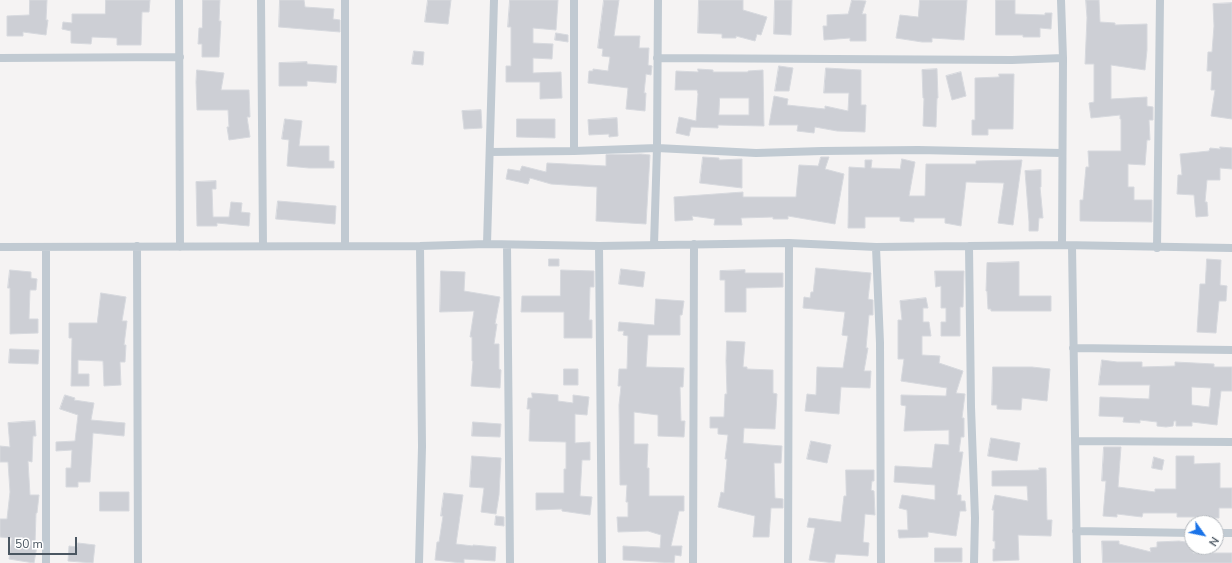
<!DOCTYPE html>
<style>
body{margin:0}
#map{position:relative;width:1232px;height:563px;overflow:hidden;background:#f5f3f3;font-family:"Nunito Sans",sans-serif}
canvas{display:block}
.north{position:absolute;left:1184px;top:515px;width:40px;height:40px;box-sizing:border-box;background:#fff;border:1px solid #b7bbc0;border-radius:50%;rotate:123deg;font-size:11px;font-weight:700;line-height:16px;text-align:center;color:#4a5661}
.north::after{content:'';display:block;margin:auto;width:14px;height:18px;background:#1a73e8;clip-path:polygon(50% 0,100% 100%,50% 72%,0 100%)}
.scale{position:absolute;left:8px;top:537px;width:69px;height:18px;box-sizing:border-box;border:2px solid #4a5661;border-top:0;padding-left:5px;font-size:12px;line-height:14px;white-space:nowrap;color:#4a5661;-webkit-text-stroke:3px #fff;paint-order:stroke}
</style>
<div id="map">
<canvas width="1232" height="563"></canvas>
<div class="north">N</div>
<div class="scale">50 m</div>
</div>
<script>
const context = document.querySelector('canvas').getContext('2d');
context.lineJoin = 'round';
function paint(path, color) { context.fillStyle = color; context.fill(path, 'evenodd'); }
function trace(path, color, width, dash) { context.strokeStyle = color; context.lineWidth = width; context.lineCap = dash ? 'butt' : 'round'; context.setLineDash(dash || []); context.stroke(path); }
const building = new Path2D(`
 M30,0H47L46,20H48L46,35L23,32V36H7V16L29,15Z
 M106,0H150L149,12H142L141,45H117V38L92,37L91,44L71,43V31L62,29L63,22L72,23V14H105Z
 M203,0H220L219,21H221L219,57H202V44H198L199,28H202Z
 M280,0H304L305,7L334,9L333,19L340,20V32L279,27Z
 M428,0H451L448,24L425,22Z
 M510,0H558L556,30L533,28V43L553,44L552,59L533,58V73L561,72L562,98L540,99V82H506V66H511V27H508Z
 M604,0H619L614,36H640L639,48H649L648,65L652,66L651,75L646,74L644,93H646L645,111L626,109L628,88L588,83L589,71H593V69L608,71L610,57L602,56L603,49L598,48Z
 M699,0H743V10L767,17L761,35L757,34L755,41L736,36V38H722V34L698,33Z
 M775,0H792L791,35L774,34Z
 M852,0L866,1L862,14H866V41H850V38L824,40L823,26H827V15L848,14Z
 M920,0H967L964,40L932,38V42H922L896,38L900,15L918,17Z
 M996,0H1015V14L1045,15V13H1052L1051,29L1040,28V37H1023V35H996Z
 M1086,0H1099L1100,22L1115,23V25L1147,24V50L1145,70L1111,65V99L1147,97V106L1153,107V120H1149L1150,140H1147L1145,165L1128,164V187H1134V200H1152V222L1080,221V200H1083L1086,167H1089L1088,151H1121V119H1120V115L1091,118L1089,103L1094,102V64H1085L1087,18Z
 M1232,3V119L1211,116L1215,90H1211L1212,71H1207L1208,52H1212L1214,26L1213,4Z
 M556,33L568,35V42L555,40Z
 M414,51L424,52L423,65L412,64Z
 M307,62V64L337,66L336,83L307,81V86H279V63Z
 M779,66L793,68L789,91H775Z
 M826,68L861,70V105H866L865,132L837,131L815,127L814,133L797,131L798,125H769L774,96L788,99L787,105L825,109V106L848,111L849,93H824Z
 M698,69L713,70V72H748V71L763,70L764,126L718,125V128L691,127L689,136L676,133L679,117L696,121L698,94L697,90H675L676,71L698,72ZM720,98H749V115H719Z
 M937,69L938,98H937L936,127L923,126L924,98H923L922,70Z
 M197,70L224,73L221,90H249L250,117H247L250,137L229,140L227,127H229L228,110H197L196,82Z
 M961,72L966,96L952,100L946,76Z
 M999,74H1014L1013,129H988V135H972V120H975V78L999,77Z
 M481,110L482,128L464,129L462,111Z
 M617,118L618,136L609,137V134L589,135L588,120Z
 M285,119L302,121L299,146H329V161H334V168H309L287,166L289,140L282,139Z
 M517,119H555V138L517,137Z
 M1220,147L1232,148V169L1220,168V180H1207L1205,202H1207L1208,216L1196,217L1194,195L1177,194L1178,175H1182L1180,154L1209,151L1210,148L1220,149Z
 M641,154L650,155L646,224L596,221L597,187L551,184L530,178L528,184L506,179L508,169L520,171L522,166L546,172L547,163L606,166V155Z
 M703,157L719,158V160L742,159V188L700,183Z
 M821,157H829L825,169L844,174L835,224L788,216V219H773V217L741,218L742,225H714L715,219L692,216L693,220L675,221L674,197L743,192V197H796L799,165L818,166Z
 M902,159L915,162L909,196H925L926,164H976V161L1022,160L1013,225L998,223L1004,183L966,182L961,226L945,223V218H914V222L900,221V217H865V228H848L849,167L865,168V160H872L871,168L900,169Z
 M1041,170V187H1040L1043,218H1039L1038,231H1029V222L1025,171Z
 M216,181V189H212L213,217H229L231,202L242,203L241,212L250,213L249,226L217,223V226H197L196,182Z
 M278,201L336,206L335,224L276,219Z
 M549,259H559V266H549Z
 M1207,259L1221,260L1220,285L1227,286L1226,301H1219L1216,333L1197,332L1200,284H1205Z
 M1019,262V296H1051V311H991V309H988L987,291H986L987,263Z
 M816,268L871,273L868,299L873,300V315H869L866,348H868L864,371H871L870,388L841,387L839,414L805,411L807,394L816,395L817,367L843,368L848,336L842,335L845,312L803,308L804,297L810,298L811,292H813Z
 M621,269L645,272L643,287L619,284Z
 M10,270L31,272V278L37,279L36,290H30L29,319H38V333L10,334V288H8Z
 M561,270L594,271V287H590L589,320H592V338H564V312H521L522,296H560Z
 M745,270V273H783V287L746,288V312H725V280H720V271Z
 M441,271L465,272L464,291L500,297L495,324H497L494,344H499V369L501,370L500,388L471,386L473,361H472V337H470L474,311L440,312Z
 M935,271H964L963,307H960V336H941V322H946V308H941V286L936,287Z
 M101,293L126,297L122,321H127L124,345H126L125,362H120L121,385L104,386L103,361L78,360V374H89V386H71L72,338H69V323H97Z
 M926,298L928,308H923V322H929L931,336H922V355L940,356L939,363L963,371L956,393L965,394L962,418H964V437H961L959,452H963L957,495H961V501H965L966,511H960L956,536L928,532V537L899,538L898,530H908L907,510L899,508L902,495L935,500V485L894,482L895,466L932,468L935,444L949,445V430L904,431L906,406L901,405V395L946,396L947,388L901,381L904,359H898V320H902L900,301Z
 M656,299L684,301L682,315H680V335H648L646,367L684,368L683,387H680L681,421H685L684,437L658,436V415L634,412V444H648L647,468H649V496H684V511H679L671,546H682L681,556L675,555L674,563L623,560V546L660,548L661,535L648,531L618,532L617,517H628V502H626L627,485H620L619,405L621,386H618L619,369H627L628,336L623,335L624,331H618L619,322L654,325Z
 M727,341L745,342L743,367H747V369L773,370V393L777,394L775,429L744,428L743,443L782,446L781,463H774L775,498L783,499V508H771L769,537H753L755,516L718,507L721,492L724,493L727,459H725L728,435L718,434V428H710V417H724L725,394H727L726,361Z
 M10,349L39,350L38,364L9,363Z
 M1102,360L1117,362H1142V367L1175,366V362L1214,364V367H1232V391H1221L1217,425L1192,422V426H1176V421H1174L1173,426L1166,427L1157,426V422L1140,420V423L1123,422L1124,417L1099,416L1100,397L1149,399L1150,385H1099ZM1192,387L1211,388L1209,407L1192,405Z
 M993,367H1032L1050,369L1047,401L1022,398L1021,410L997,409V405H992Z
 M564,369H578V385H564Z
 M532,393L558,395V401L573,403V395L589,397L587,415L575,414V443L590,442V460H582L580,496L592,497L590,515L562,511V509L536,510V493H564V469H566V442L529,441L530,409H527L528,398H532Z
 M65,395L75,398L74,400L94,403L91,420L125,423L124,436L93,433L90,482H78V487H66V468H71L72,450L56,451V442L75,441L78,415L60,409Z
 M35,421L36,436H33L32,462L28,461L30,495H39L37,513H36L35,545L37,546L34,563L9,559L12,538L0,537V519H7L10,492L8,462H0V446L10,447L8,423Z
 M473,422L501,424L500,437L472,436Z
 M991,438L1020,443L1017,461L988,456Z
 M811,441L831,445L827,463L807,459Z
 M1104,447H1121L1118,487L1155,492V489H1176V456H1194V464L1220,463V488H1232V508H1219V518H1201V517H1177V513H1143L1142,517L1117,514V517L1103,516L1106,481H1102Z
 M472,456L501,458L499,495L496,514L481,512L484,488L470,487Z
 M1154,457L1164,460L1162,470L1152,468Z
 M1039,468H1046L1047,520H1052L1051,536L1018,535L1019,560L993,561V549H995V541H993L994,510H992L995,495L1028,501L1027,486H992V471L1039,470Z
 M846,470H874V481H872L871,490L874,491L875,515L865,514L863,542L869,543L868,556L836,554L834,563L809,560L815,528L807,527L809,518L841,522L844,496H846Z
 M100,492H129V511H100Z
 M444,493L463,495L456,544L473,546V545L496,547L495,561L464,559V563H462L435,560L437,542H439L443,516H441Z
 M496,516L504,517V526L495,525Z
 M1102,541H1119V544L1151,552L1150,548L1157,547V542L1179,541L1192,543V547H1194L1193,553H1232V563H1103Z
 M78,543L95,545L93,563L68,561L69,546L77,547Z
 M935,548H962V562H935Z`);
const minor = new Path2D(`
 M179,0L180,247
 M261,0L263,246
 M1061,0L1063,58L1062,245
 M0,58L180,57
 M657,58L1012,60L1063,58
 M574,151L657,148L756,153L822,151L918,150L1062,153
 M490,152L574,151V0
 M487,244L494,0
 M507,245L510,563
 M654,245L657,148L658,0
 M137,246L138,563
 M345,246V0
 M599,246L602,563
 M969,246L971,407L975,518L974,563
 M1072,246L1077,563
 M0,247L420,246L487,244L599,246L789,243L876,247L1062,245L1232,248
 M46,247V563
 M876,247L880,343L881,563
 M1157,248L1160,0
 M1073,348L1232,350
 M1075,441L1232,442
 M1076,531L1192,533
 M1216,533H1232
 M419,563L422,447L420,246
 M693,563L694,244
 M788,563L789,243`);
paint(building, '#cdcfd5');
trace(building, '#d7d9de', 1);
trace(minor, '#c1cad2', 8);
</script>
